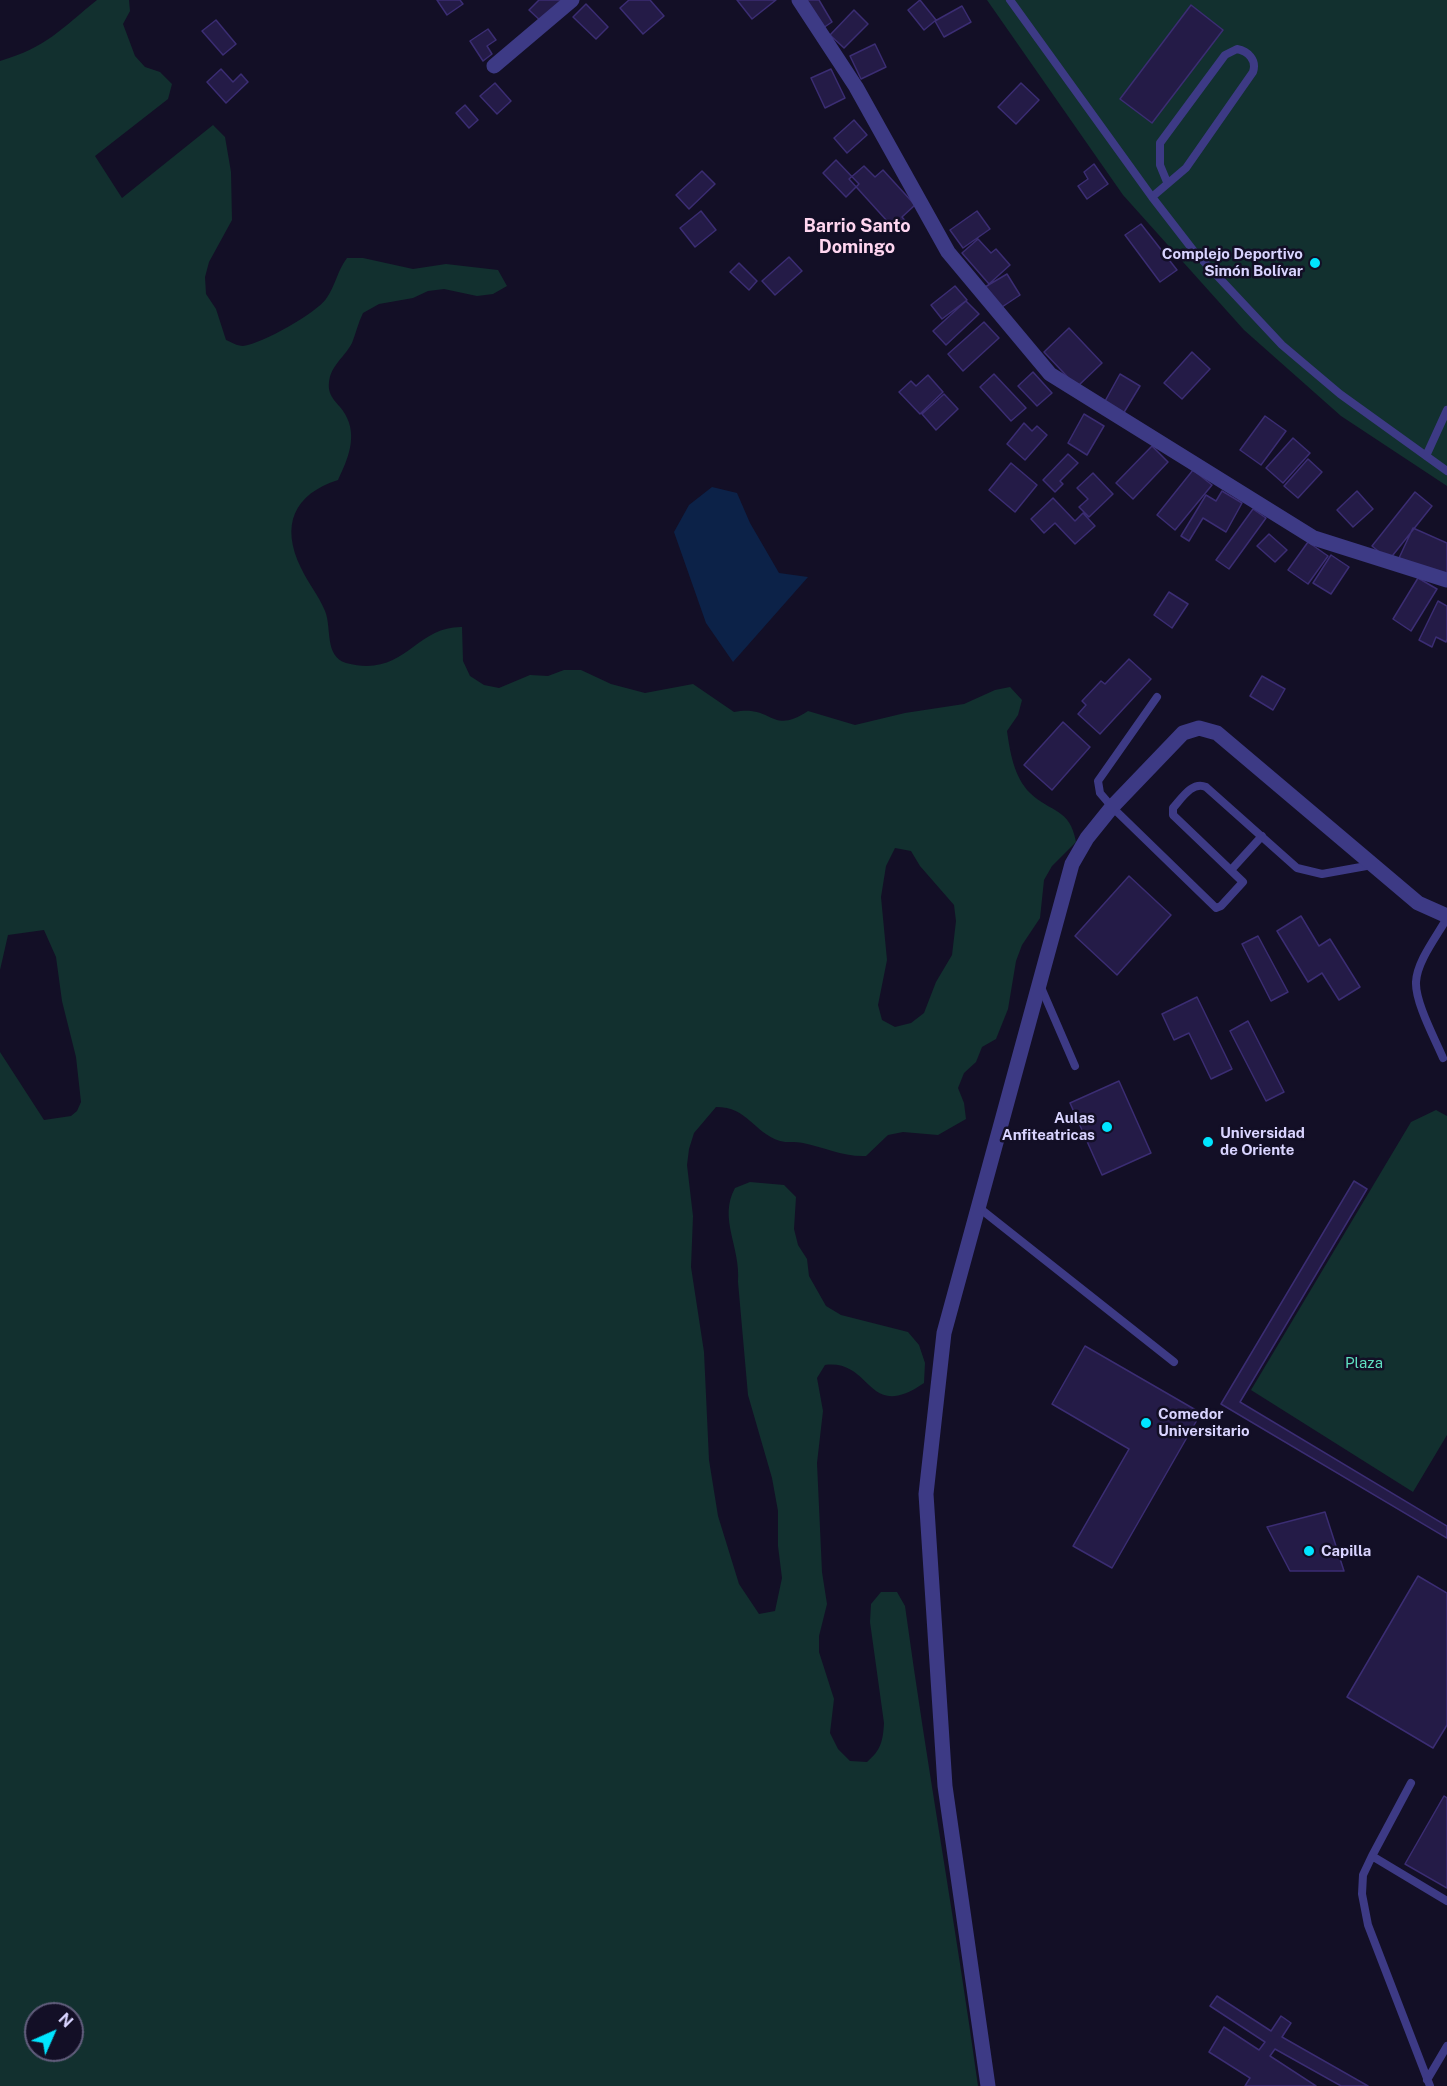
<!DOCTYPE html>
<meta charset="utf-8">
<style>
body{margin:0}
#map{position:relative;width:1447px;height:2086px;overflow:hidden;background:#130f26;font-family:"Public Sans",sans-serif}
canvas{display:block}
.north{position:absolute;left:24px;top:2002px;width:60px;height:60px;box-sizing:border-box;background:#130f26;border:2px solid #625e7d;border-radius:50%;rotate:45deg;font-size:16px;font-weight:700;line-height:24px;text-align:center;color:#d9d4ff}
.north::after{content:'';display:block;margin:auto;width:21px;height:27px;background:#00e5ff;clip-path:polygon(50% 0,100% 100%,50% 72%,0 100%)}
</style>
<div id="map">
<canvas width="1447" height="2086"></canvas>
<div class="north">N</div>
</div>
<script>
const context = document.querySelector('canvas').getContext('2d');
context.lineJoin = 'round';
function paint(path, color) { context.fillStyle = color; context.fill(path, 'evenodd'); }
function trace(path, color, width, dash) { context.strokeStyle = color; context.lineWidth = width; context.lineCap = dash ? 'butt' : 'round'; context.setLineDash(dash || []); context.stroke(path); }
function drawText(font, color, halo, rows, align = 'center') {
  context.font = font + ' "Public Sans",sans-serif'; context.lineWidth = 5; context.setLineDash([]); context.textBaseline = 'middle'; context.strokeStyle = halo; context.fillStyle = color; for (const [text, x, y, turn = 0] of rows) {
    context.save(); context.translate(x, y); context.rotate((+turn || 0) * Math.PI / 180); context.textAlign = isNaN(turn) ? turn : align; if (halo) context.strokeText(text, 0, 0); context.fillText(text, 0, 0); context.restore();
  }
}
const green = new Path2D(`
 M97,0H129L130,11L123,24L135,56L145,67L160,72L172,84L168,99L95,156L122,198L213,125L225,137L231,172L232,220L209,262L205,277L206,294L216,309L226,340C231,342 237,346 243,346C262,344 316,313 326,299C336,285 337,271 347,258H363L413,269L446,264L498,270L507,286L493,294L477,296L444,289L428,291L413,298L379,304L363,313C358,323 356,333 352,343C344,358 331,365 329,382C327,398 339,403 345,414C358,436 348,459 338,480C294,494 280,525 301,568C308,583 319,596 325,611C332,628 324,656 346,663C404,679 415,626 462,627L463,661L470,676L484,685L499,688L530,675L548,676L564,670H581L611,684L645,693L693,684L734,712C773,704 771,736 808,711L855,725L905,713L964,704L995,690L1010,687L1022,700L1018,715L1007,731C1010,752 1014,777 1030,793C1051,813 1070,808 1076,842L1052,866L1044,880L1040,918L1022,945L1016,961L1008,1009L996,1039L982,1047L976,1062L964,1073L958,1088L964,1103L966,1119L938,1135L903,1132L888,1135L866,1156C843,1157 824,1147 803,1143C795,1141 787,1143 780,1141C753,1132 748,1107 716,1107L694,1133L689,1149L687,1165L693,1216L691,1267L704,1352L709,1460L718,1516L739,1584L759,1614L775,1611L782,1578L778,1546V1511L772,1478L748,1395L738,1282C741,1247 718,1219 735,1188L750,1182L784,1185L796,1197L794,1229L798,1245L807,1259L809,1276L826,1306L841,1315L908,1332L919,1345L925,1363L924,1383C866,1423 873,1359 825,1365L817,1378L823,1411L817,1463L822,1572L827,1604L819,1636V1652L834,1699L830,1733L838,1749L850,1761L867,1762C881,1750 883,1741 884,1723L870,1622L871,1604L881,1592H897L905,1606C927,1767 956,1926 978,2086H0V1052L44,1120L71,1116L77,1111L81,1102L76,1057L62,1001L56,957L44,930L8,935L0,970V61C47,47 61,29 97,0ZM895,848L911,851L920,866L954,905L956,921L952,955L936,982L924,1013L911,1023L895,1027L882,1020L878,1005L887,960L881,897L886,866ZM36,2014H72V2050H36Z
 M987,0H1447V486L1341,416L1244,330L1123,195Z
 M1436,1110L1447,1116V1435L1413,1492L1251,1390L1411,1122Z`);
const water = new Path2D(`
 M712,487L737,493L750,523L779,573L808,577L733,662L706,623L674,532L689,505Z`);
const building = new Path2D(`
 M437,0H460L463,4L447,15Z
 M539,0H564L543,23L529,10Z
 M629,0H650L664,16L643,34L620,8Z
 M737,0H776L752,19Z
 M801,0H819L832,22L820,30Z
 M920,0L936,20L924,30L908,10Z
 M586,4L608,27L596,39L573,17Z
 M1191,5L1223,30L1152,123L1120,99Z
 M962,6L971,22L944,37L935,21Z
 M854,10L868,24L844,48L830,35Z
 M216,20L236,44L223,55L202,31Z
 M488,29L496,40L487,46L492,54L483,61L470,41Z
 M875,44L886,67L861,79L850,56Z
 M221,69L233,82L241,74L248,82L226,103L207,82Z
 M831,69L845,98L825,108L811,78Z
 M495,83L511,101L497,114L480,96Z
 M1021,83L1039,100L1016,124L998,107Z
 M465,105L478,120L469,128L456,113Z
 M854,120L867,135L847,153L834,138Z
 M836,160L859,184L846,197L823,173Z
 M1094,164L1108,184L1087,199L1078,186L1088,179L1084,172Z
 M864,166L875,177L883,170L915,205L902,217L908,224L898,233L849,179Z
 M702,171L715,184L689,209L676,195Z
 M701,211L716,230L695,247L680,228Z
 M977,211L990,229L963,248L950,230Z
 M1141,224L1177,270L1160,282L1125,235Z
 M978,239L991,253L996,249L1010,265L989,284L962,253Z
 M789,257L802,271L775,295L762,281Z
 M739,263L757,281L749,290L730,272Z
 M1007,274L1020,295L999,309L985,287Z
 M955,286L967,300L942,319L931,305Z
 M966,301L979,314L946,345L933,331Z
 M984,322L999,338L963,371L948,354Z
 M1069,328L1102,363L1077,387L1044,352Z
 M1192,352L1210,369L1182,399L1164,383Z
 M1033,372L1052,393L1037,406L1018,386Z
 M994,374L1026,408L1011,421L980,387Z
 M1120,374L1140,386L1123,414L1104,403Z
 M928,375L943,392L920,414L899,392L911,381L916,386Z
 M944,394L958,409L936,430L922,414Z
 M1084,414L1104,426L1087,455L1068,443Z
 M1265,416L1286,431L1261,465L1240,450Z
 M1024,423L1032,431L1037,426L1047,435L1025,460L1007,444Z
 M1293,438L1310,453L1283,483L1266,468Z
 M1152,446L1168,462L1133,499L1116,483Z
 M1068,454L1078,463L1060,481L1063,484L1055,492L1043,480Z
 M1308,459L1322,472L1298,498L1284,486Z
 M1011,463L1037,485L1015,512L989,490Z
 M1193,470L1212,485L1175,530L1157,515Z
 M1093,473L1113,494L1089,517L1079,507L1088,499L1077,488Z
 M1222,491L1242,503L1226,532L1203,518L1189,541L1181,536L1206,495L1216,501Z
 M1357,491L1373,509L1353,527L1337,510Z
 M1415,492L1432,506L1389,560L1372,546Z
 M1053,498L1075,521L1083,513L1095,526L1075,544L1055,523L1044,533L1031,519Z
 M1253,509L1266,518L1229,569L1216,560Z
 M1413,528L1447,543V579L1399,558Z
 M1269,534L1287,550L1275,562L1257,546Z
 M1308,542L1328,556L1308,584L1288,570Z
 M1331,555L1349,567L1331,594L1313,583Z
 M1418,578L1437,589L1411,631L1393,619Z
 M1169,592L1188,604L1172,628L1154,615Z
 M1438,601L1447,606V639L1446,642L1436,637L1432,647L1419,640Z
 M1129,659L1151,679L1100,734L1078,714L1086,705L1082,701L1101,681L1105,684Z
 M1262,676L1285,689L1273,710L1250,696Z
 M1063,722L1090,747L1052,790L1024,765Z
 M1129,876L1171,915L1117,975L1075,936Z
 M1301,916L1319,946L1330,939L1360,987L1339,1000L1322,973L1308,982L1277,931Z
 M1258,936L1288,992L1271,1001L1242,944Z
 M1197,997L1232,1069L1211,1079L1189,1033L1174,1040L1162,1014Z
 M1248,1021L1284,1092L1266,1101L1230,1031Z
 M1119,1081L1151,1153L1102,1175L1070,1103Z
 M1354,1181L1367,1189L1240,1402L1447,1526V1538L1221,1404Z
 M1085,1346L1201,1413L1112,1568L1073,1546L1129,1449L1052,1404Z
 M1325,1512L1344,1571H1290L1267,1527Z
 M1418,1576L1447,1593V1725L1433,1748L1347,1697Z
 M1444,1796L1447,1798V1888L1405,1864Z
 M1217,1996L1271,2031L1281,2016L1291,2023L1282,2037L1368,2086H1341L1275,2049L1270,2056L1316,2086H1245L1250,2078L1209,2052L1224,2027L1259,2050L1265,2042L1210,2006Z`);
const service = new Path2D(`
 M1010,0L1152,197L1193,250L1282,345L1340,394L1447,471
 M1152,197L1186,168L1253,72C1257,60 1248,51 1237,49L1225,55L1160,143V165L1167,182
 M1426,456L1447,410
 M1157,697L1098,781L1100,793L1112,807L1216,908L1221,906L1243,882L1173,815V808C1182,798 1192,781 1206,787L1297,868L1322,874L1372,865
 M1231,870L1262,836
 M1040,985L1075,1066
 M1443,1058C1435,1039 1415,1002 1416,982C1417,961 1437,936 1447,918
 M978,1207L1174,1362
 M1372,1856L1411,1783
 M1427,2080L1447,2046
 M1430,2086L1368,1925L1362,1894L1363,1875L1372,1856L1447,1901`);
const minor = new Path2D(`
 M799,0L856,87L948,252L1050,374L1314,538L1447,580
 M494,66L572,0
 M988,2086L945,1786L926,1494L944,1333L1072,864L1087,838L1112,807L1183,733L1199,728L1217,733L1418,903L1447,916`);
const markers = [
 [1315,263,6,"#00e5ff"],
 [1107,1127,6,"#00e5ff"],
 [1208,1142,6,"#00e5ff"],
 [1146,1423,6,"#00e5ff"],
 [1309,1551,6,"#00e5ff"]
];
const poiNames = [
 ["Complejo Deportivo",1303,254,"right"],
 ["Simón Bolívar",1303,271,"right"],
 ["Aulas",1095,1118,"right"],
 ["Anfiteatricas",1095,1135,"right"],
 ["Universidad",1220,1133],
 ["de Oriente",1220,1150],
 ["Comedor",1158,1414],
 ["Universitario",1158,1431],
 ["Capilla",1321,1551]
];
const parkNames = [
 ["Plaza",1364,1363]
];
const quarterNames = [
 ["Barrio Santo",857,226],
 ["Domingo",857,247]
];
paint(green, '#12302f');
paint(water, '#0c2248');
paint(building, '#241b47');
trace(building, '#3b2d73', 1.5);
trace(service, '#3d3a85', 8);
trace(minor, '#3d3a85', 15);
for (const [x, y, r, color] of markers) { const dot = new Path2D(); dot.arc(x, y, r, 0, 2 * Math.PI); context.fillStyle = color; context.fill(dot); trace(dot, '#130f26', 2); }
drawText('bold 15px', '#d9d4ff', '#130f26', poiNames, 'left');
drawText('15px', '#5fe0c0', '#130f26', parkNames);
drawText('bold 18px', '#ffd6f0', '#130f26', quarterNames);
</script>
